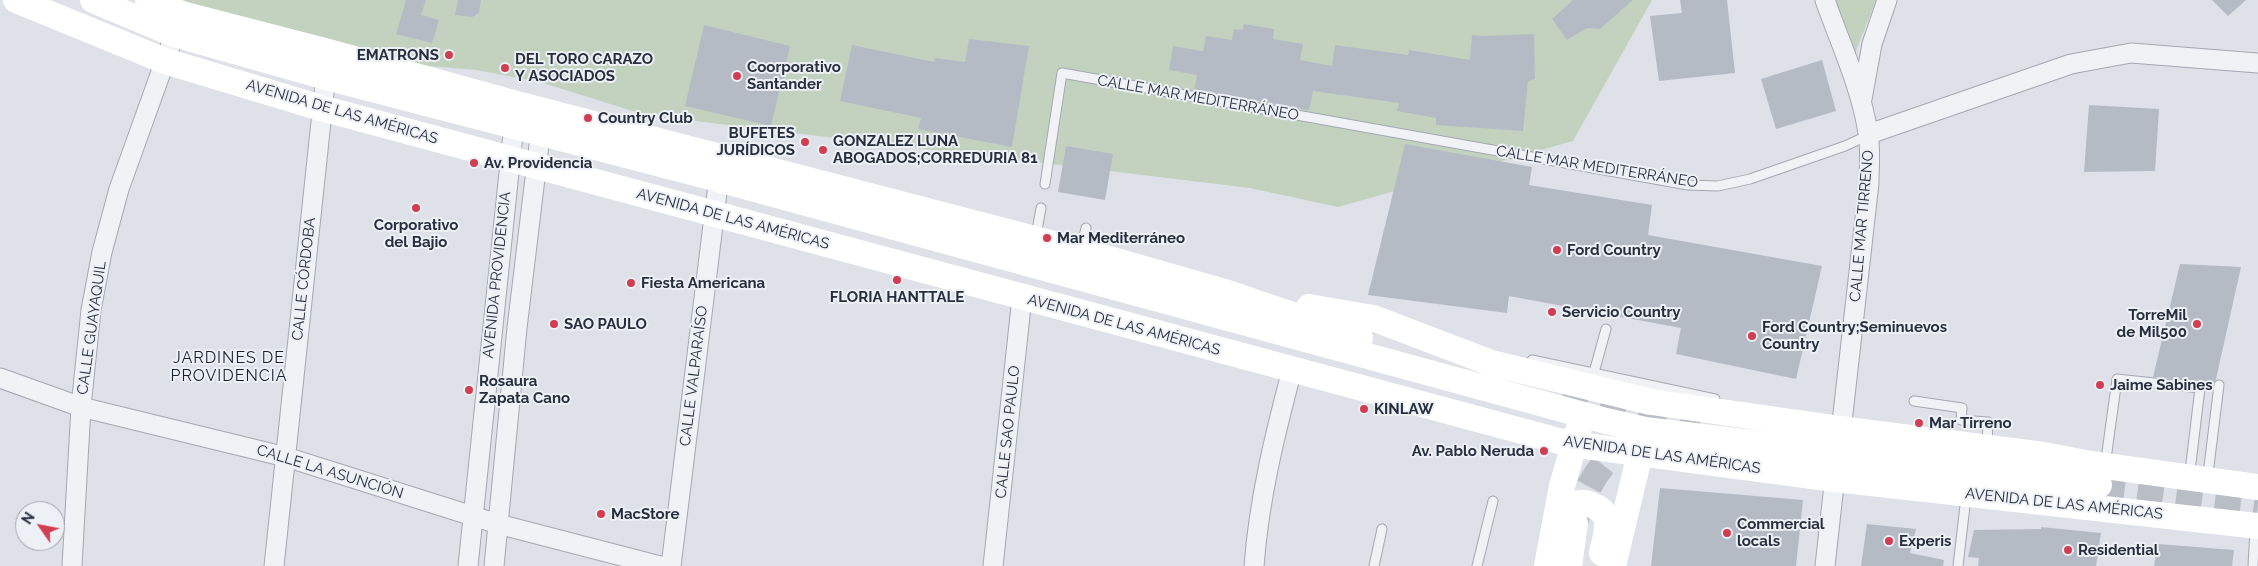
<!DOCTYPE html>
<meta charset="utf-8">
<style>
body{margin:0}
#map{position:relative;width:2258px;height:566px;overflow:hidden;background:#dee1e8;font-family:Raleway,sans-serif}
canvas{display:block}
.north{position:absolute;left:15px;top:501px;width:50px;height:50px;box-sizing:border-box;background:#edf0f5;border:1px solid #9ea3ac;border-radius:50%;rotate:303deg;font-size:14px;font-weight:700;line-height:20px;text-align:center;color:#272f3f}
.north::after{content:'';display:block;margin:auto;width:18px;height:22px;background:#d13e52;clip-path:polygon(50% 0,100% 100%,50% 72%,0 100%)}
</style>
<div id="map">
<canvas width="2258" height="566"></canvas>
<div class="north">N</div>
</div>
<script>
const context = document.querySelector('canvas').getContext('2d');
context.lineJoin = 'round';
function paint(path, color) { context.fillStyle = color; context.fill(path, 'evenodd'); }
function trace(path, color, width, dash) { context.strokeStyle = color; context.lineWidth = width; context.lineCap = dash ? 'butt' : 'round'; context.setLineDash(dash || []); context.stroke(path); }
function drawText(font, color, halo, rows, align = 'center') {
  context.font = font + ' Raleway,sans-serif'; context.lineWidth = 4; context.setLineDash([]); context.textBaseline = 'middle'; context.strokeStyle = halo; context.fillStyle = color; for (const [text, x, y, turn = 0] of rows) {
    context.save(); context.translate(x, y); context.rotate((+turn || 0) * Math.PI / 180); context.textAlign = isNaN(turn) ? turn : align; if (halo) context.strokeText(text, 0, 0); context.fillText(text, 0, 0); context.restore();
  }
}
const green = new Path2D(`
 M151,0H1652L1573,141L1338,207L1250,188L645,115L540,82L476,70L263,52Z
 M1836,0H1876L1854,56Z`);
const building = new Path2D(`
 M406,0H426L421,15L439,20L432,43L396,34Z
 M458,0H481L479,13L472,17L455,15Z
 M1573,0H1633L1600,29L1587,28L1567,40L1552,19Z
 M1680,0H1727L1735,73L1659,81L1650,16L1682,13Z
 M2212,0H2246L2228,16Z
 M1244,24L1274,29L1273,39L1303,44L1300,60L1332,66L1335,45L1408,55L1409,50L1470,60L1472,35L1484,36L1534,34L1535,79L1528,81L1523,131L1436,125V118L1397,111L1399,103L1313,91L1309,110L1194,90L1197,75L1169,70L1173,46L1203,51L1206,36L1232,40L1234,29L1242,30Z
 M704,25L790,46L771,126L685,106Z
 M969,39L1029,46L1012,147L918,129L921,118L840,101L852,45L934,62L935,58L965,62Z
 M1822,60L1836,111L1776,129L1761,79Z
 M2089,105L2159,109L2155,171L2084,172Z
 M1405,144L1532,167L1529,185L1652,205L1648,235L1822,266L1796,379L1676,354L1681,328L1509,296L1507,313L1368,295Z
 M1066,146L1113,154L1105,200L1058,192Z
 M2180,264L2241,267L2216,379L2213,386H2206L2201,382L2153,377Z
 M1660,488L1803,500L1796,566H1651Z
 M1867,524L1916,529L1910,553L1944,560L1943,566H1861Z
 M2041,527L2101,533L2096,566H1978L1979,558L1968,557L1974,530L2041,529Z
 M2158,544L2234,550L2232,566H2154Z`);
const secondaryTunnel = new Path2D(`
 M1562,397L1670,417
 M2099,485L2258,506
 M1575,523C1585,481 1615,439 1657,426C1671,422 1686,422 1700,421`);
const lane = new Path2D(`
 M1045,184L1062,73L1688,185L1718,186L1750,179L1845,146L1869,135
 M1036,236L1041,208
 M1081,249L1086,228
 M1532,360L1715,399
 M1593,376L1606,329
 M1914,401L1962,408L1961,420L1988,422L1987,445
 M2107,452L2117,379L2200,388L2191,463
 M2209,466L2219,385
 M1374,566L1382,529
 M1477,566L1493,501
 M1958,566L1966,497
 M2253,566L2255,529`);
const street = new Path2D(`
 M1825,0C1840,43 1861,87 1868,133C1871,149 1869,167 1869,183L1840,440
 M1862,99L1872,44L1887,0
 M1869,134L2071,64L2131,53L2258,63
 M0,378L81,407L286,457L498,524L660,566
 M72,566L81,407L91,310L102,252L119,189L179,22
 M274,566L327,65
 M468,566L515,115
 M494,566L517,328L542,120
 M671,566L720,168
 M993,566L1022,297
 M1254,566C1259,499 1275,434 1292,370
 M1825,566L1836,467`);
const secondary = new Path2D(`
 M16,0L165,61L321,108L1559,441L1586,446L1835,479L2258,526
 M93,0L174,34L326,77L718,179L1606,421L1645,430L2099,485
 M148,0L182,14L329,52L517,104L1081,251L1228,293L1360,338
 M1309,307L1373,318L1491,363L1651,402L1841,429L2044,455L2091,464L2258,487
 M1554,528C1564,511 1575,495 1596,507C1602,510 1606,515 1607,522C1608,532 1604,543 1602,553
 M1547,566L1562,486L1579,428
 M1569,566L1575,523
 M1613,566L1644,437`);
const markers = [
 [449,55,5,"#d13e52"],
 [505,68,5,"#d13e52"],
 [737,76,5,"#d13e52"],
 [588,118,5,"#d13e52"],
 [805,142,5,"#d13e52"],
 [823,150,5,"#d13e52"],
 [474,163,5,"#d13e52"],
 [416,208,5,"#d13e52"],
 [1047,238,5,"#d13e52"],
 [1557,250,5,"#d13e52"],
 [897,280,5,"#d13e52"],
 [631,283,5,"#d13e52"],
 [1552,312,5,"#d13e52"],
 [554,324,5,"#d13e52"],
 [2197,324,5,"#d13e52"],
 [1752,336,5,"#d13e52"],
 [2100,385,5,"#d13e52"],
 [469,390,5,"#d13e52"],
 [1364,409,5,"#d13e52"],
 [1919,423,5,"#d13e52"],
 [1544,451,5,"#d13e52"],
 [601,514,5,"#d13e52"],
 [1727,533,5,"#d13e52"],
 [1889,541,5,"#d13e52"],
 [2068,550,5,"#d13e52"]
];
const poiNames = [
 ["EMATRONS",439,55,"right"],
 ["DEL TORO CARAZO",515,59],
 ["Y ASOCIADOS",515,76],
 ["Coorporativo",747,67],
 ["Santander",747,84],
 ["Country Club",598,118],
 ["BUFETES",795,133,"right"],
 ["JURÍDICOS",795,150,"right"],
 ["GONZALEZ LUNA",833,141],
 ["ABOGADOS;CORREDURIA 81",833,158],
 ["Av. Providencia",484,163],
 ["Corporativo",416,225,"center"],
 ["del Bajio",416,242,"center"],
 ["Mar Mediterráneo",1057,238],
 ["Ford Country",1567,250],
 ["Fiesta Americana",641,283],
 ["FLORIA HANTTALE",897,297,"center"],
 ["Servicio Country",1562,312],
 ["TorreMil",2187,315,"right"],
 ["de Mil500",2187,332,"right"],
 ["SAO PAULO",564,324],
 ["Ford Country;Seminuevos",1762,327],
 ["Country",1762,344],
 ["Rosaura",479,381],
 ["Zapata Cano",479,398],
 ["Jaime Sabines",2110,385],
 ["KINLAW",1374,409],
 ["Mar Tirreno",1929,423],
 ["Av. Pablo Neruda",1534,451,"right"],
 ["MacStore",611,514],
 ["Commercial",1737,524],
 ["locals",1737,541],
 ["Experis",1899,541],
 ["Residential",2078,550]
];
const streetNames = [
 ["CALLE MAR MEDITERRÁNEO",1198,98,10],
 ["AVENIDA DE LAS AMÉRICAS",342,112,16],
 ["CALLE MAR MEDITERRÁNEO",1597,167,9],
 ["AVENIDA DE LAS AMÉRICAS",733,219,15],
 ["CALLE MAR TIRRENO",1862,226,-85],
 ["AVENIDA PROVIDENCIA",497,275,-84],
 ["CALLE CÓRDOBA",304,279,-84],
 ["AVENIDA DE LAS AMÉRICAS",1124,325,15],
 ["CALLE GUAYAQUIL",92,328,-82],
 ["CALLE VALPARAÍSO",694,376,-83],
 ["CALLE SAO PAULO",1008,432,-84],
 ["AVENIDA DE LAS AMÉRICAS",1662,455,8],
 ["CALLE LA ASUNCIÓN",330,472,17],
 ["AVENIDA DE LAS AMÉRICAS",2064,504,6]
];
const neighbourhoodNames = [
 ["JARDINES DE",229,358],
 ["PROVIDENCIA",229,376]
];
paint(green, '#c3d2bf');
paint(building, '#b5bbc5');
trace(secondaryTunnel, '#b9bdc6', 26, [26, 13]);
trace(lane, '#a3a8b2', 11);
trace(street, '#a3a8b2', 21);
trace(lane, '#f0f2f6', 9);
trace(street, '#f0f2f6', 19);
trace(secondary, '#fff', 26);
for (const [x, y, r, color] of markers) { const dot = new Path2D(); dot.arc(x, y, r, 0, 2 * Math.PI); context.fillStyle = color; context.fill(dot); trace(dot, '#edf0f5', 2); }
drawText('bold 15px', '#272f3f', '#edf0f5', poiNames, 'left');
drawText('15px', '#272f3f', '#edf0f5', streetNames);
context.letterSpacing = '1px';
drawText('16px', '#192030', '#edf0f5', neighbourhoodNames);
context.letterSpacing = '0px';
</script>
